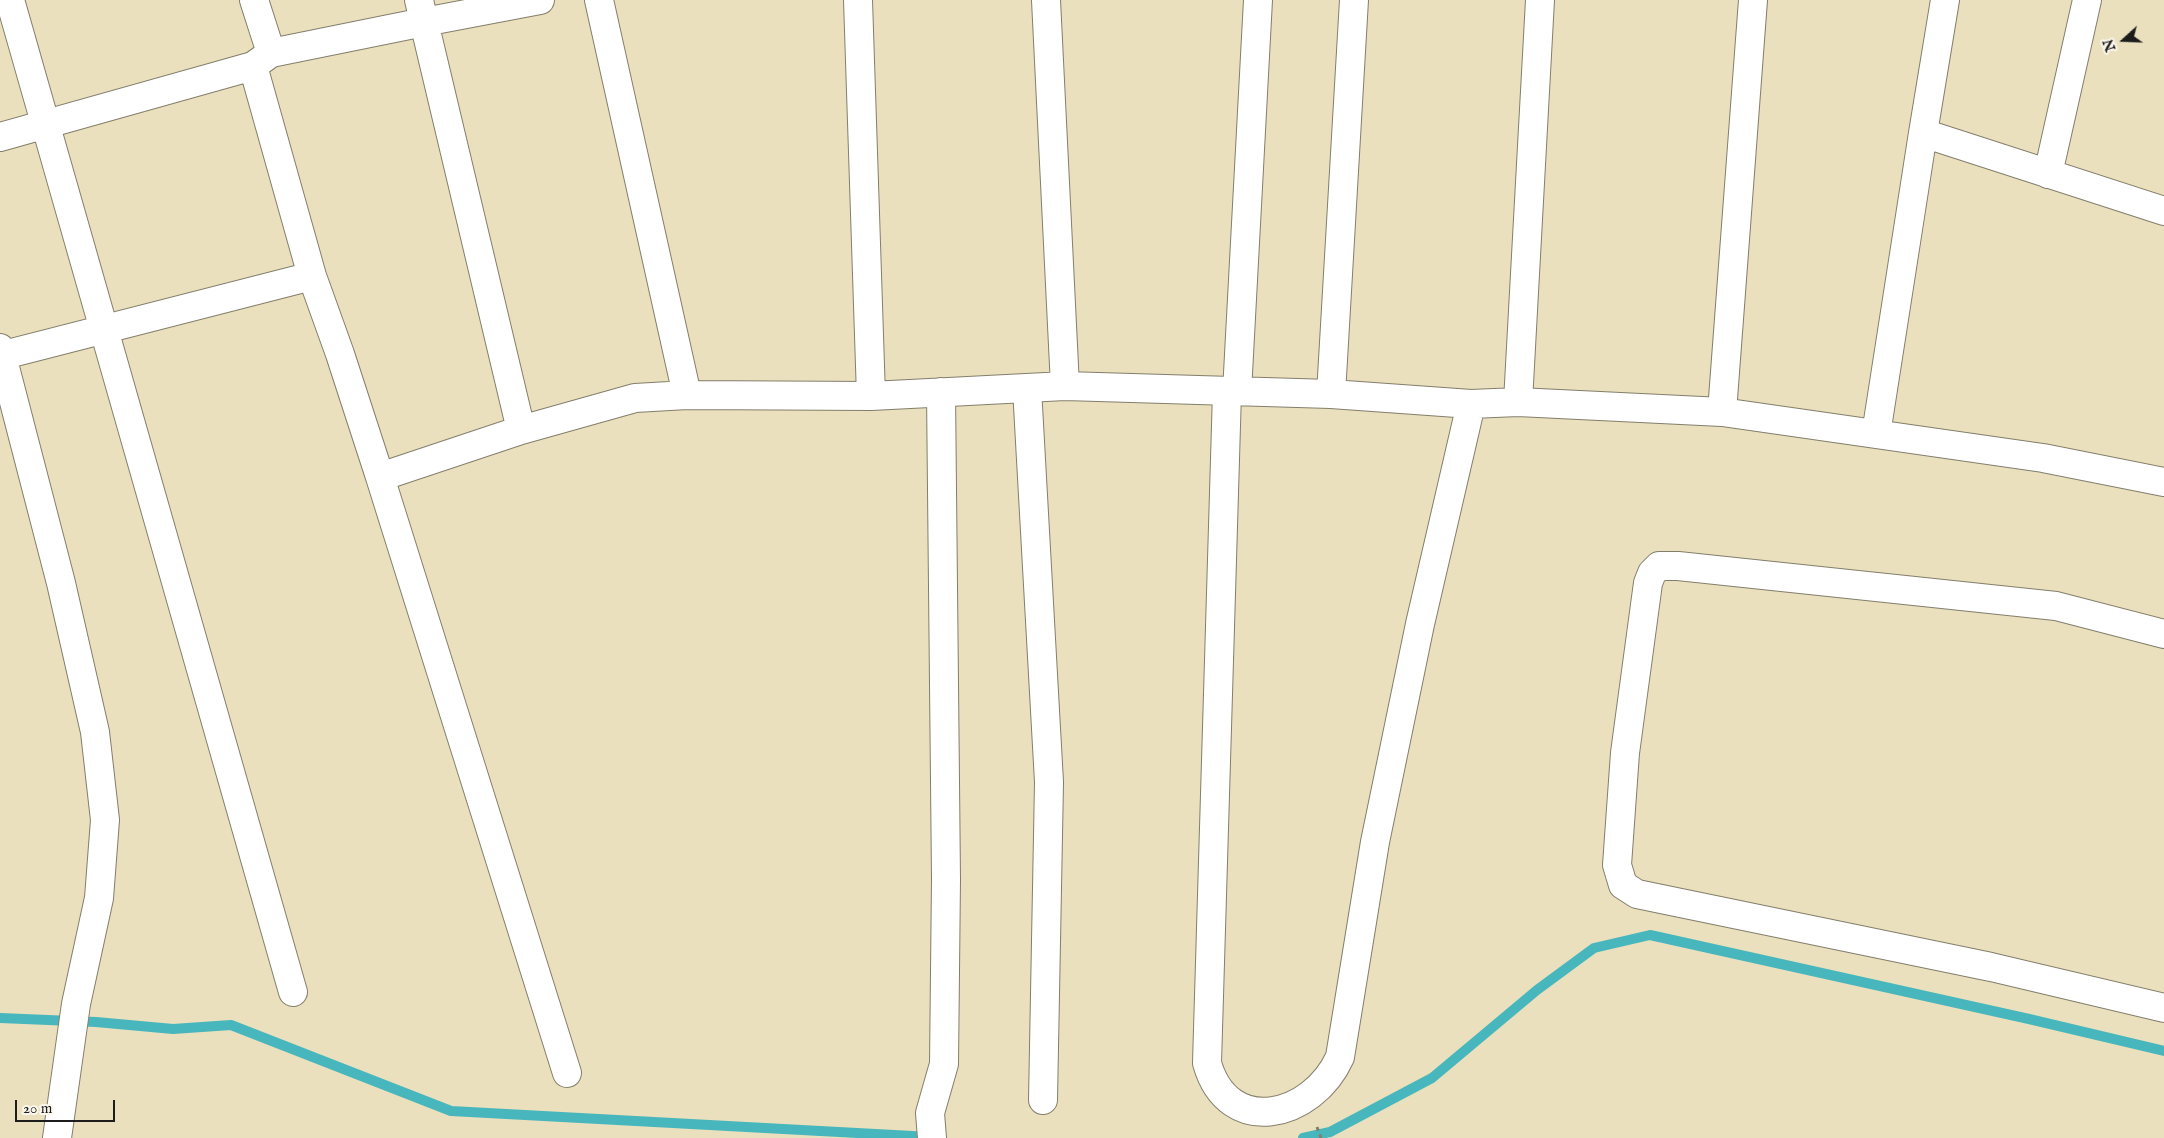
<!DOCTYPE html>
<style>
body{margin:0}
#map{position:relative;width:2164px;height:1138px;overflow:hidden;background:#eae0bd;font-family:"IM FELL English",serif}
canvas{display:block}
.north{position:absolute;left:2099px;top:15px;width:50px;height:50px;-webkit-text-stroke:4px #fbf7ec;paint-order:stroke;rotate:250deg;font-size:14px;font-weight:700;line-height:20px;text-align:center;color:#1c1c1c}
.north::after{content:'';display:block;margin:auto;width:18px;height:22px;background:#1c1c1c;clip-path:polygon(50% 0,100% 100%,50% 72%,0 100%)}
.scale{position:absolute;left:15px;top:1100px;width:100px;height:22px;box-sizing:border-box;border:2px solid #1c1c1c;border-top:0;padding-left:6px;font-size:15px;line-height:18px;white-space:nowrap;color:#1c1c1c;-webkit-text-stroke:4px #fbf7ec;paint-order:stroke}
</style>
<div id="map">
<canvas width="2164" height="1138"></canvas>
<div class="north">N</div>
<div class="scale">20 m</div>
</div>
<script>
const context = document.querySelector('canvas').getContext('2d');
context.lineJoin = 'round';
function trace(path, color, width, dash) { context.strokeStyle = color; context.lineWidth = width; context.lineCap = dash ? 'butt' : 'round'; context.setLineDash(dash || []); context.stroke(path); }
const stream = new Path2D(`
 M0,1018L96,1022L173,1029L231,1025L451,1111L931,1137
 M1303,1138L1330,1132L1432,1078L1537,990L1594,948L1650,935L2029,1019L2164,1051`);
const path = new Path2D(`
 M1317,1127L1321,1138`);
const street = new Path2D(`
 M10,0L293,992
 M254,0L271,53L253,66L312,276L340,354L380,477
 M419,0L424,22L540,0
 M599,0L687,395
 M858,0L871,396
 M1046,0L1065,386
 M1945,0L1923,133L2164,211
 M271,53L424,22L521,430
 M0,137L253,66
 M2048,174L2087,0
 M0,348L61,583L95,732L105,820L99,898L76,1004L57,1138
 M0,356L312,276
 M1027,388L1049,782L1043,1100
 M1227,392L1207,1063C1228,1138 1312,1119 1340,1057L1375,842L1420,624L1471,404
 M1237,392L1258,0
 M1331,394L1354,0
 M1518,402L1540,0
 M1722,412L1753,0
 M1876,434L1923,133
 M2164,634L2056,606L1678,566H1659L1652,573L1648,583L1625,753L1617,865L1623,885L1637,894L1991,967L2164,1008
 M567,1073L380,477L521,430L635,398L687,395L871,396L1065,386L1331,394L1471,404L1518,402L1722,412L2043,458L2164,482
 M932,1138L930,1113L944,1064L946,879L941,392`);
trace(stream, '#47b7bd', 10);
trace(street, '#837e6c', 30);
trace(path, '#837e6c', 3, [4, 4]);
trace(street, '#fff', 28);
</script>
